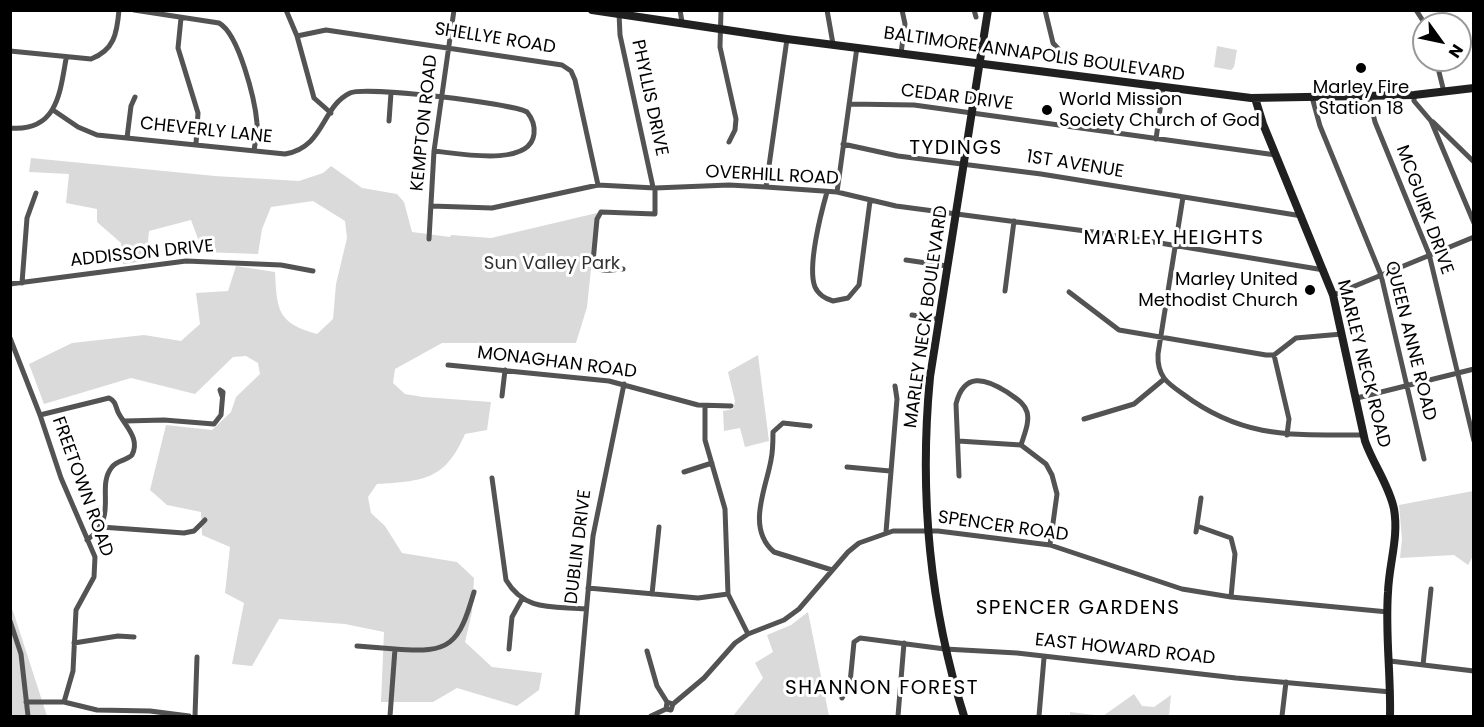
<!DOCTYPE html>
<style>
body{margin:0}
#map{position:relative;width:1484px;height:727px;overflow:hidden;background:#fff;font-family:Poppins,sans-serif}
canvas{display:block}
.frame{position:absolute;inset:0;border:12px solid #000;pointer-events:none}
.north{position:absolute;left:1412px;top:12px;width:60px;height:60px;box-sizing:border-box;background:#fff;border:2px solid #999;border-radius:50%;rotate:123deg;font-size:16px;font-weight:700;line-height:24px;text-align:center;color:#000}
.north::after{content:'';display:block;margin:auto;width:21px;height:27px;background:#000;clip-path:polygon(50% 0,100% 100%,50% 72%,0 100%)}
</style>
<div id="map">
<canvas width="1484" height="727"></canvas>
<div class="frame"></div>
<div class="north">N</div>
</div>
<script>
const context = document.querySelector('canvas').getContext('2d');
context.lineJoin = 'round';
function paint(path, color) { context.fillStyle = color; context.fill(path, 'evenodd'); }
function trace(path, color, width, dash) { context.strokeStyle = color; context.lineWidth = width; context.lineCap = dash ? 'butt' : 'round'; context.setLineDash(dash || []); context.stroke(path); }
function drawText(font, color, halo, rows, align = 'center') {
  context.font = font + ' Poppins,sans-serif'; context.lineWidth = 6; context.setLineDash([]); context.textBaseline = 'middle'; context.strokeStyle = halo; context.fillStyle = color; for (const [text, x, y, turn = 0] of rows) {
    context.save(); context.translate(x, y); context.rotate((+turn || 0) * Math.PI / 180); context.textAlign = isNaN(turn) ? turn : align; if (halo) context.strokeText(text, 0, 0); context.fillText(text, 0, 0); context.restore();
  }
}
const green = new Path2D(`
 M1217,46L1237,50L1234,67L1231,70L1214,67Z
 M31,158L215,176L299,181L323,173L331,166L362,188L397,194L404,202L412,232L450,237L451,235L491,238L597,213L587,307L576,343H442L395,369L393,383L405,394L423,397L491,402L487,430L465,434C445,480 424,481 377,484L368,497L371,513L385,526L402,553L457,562L474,578L472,612L465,642L492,667L542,673L539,690L517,706L457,688L433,702H381L384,632L345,624L279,619L252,666L232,664L244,603L225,593L230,547L202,535L201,512L167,505L150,490L166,425L212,430L231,412L236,397L260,374L258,363L246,356L233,357L195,394L131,378L44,404L29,364L72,343L144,335L181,341L200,324L196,293L228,291L236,266L275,272C277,310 277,323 317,334L333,319L336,284L347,238L345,221L313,201L271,207L262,229L258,254L203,252L191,220L149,231L146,261L123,264L121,243L97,222V209L66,203L69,174L29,172Z
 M758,355L769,441L745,447L740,428L724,431L723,411L733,409L735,401L728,372Z
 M1473,491V556L1468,565L1454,555L1400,558L1402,539L1399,505Z
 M10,605L14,614L47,716H11Z
 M808,612L829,716H733L763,678L755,663L773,652L767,635L791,625Z
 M1134,694L1142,706L1154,707L1171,695L1169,716H1070V712L1103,716Z`);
const street = new Path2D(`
 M134,10L219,23C239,34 255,100 257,123C258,132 255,142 254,151
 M286,10L297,36L314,98L331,113
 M680,10L682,22
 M721,10L720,47L736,119L735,130L729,142
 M827,10L833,44
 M974,10L976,17
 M1045,10L1053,43L1062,53
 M1416,10L1425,24
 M619,13L620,35L653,187
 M181,18L178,48L198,113L196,144
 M297,36L326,30L562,65L571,71L575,80L598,185
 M10,51L91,59C114,50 117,34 119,10
 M901,53L905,24L902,10
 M1436,60L1444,92
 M1414,95V101L1431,121L1474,223
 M1312,97L1320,126L1381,275L1424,459
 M1369,97L1375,122L1429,254L1474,441
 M849,104L914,105L1276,155
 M53,110L78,127L97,135L285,154C325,147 321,107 350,93C365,86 512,103 527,112C532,118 535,126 534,134C530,168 456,153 434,151
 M389,121L391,93
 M1433,122L1474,162
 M10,128C57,132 60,93 66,59
 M127,138L131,106L135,97
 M1156,139L1163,88
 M843,144L898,156L1041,174L1302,216
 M766,187L787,39
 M827,192C821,213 807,267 815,287C818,294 826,299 833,301L848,298L859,285L870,201
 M837,192L857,47
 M1183,197L1158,354C1157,376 1167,383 1183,394C1243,439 1292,435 1364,435
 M431,206L492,208L598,185L655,188L729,185L766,187L837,192L896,206L1093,232L1324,270
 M429,239L434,151L454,10
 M906,260L947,266
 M623,269C611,269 599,275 593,262L597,219L601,212L655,214V188
 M22,283L27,218L36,193
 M10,284L186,261L281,265L313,271
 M1005,291L1014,221
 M1069,292L1119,330L1266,355H1274L1296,338L1342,334
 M1333,295L1474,237
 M912,315L939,319
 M10,338L40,415L61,478L95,557L94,577L76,610L73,671L64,702
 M1274,355L1289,419L1287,435
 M448,365L609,381L698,405L731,406
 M502,396L505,370
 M1357,398L1474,369
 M705,406V440L725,509L728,594L748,634
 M40,415L109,398C117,402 115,407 119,414C127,428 140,439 132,455C126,461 117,460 112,467C95,488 120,516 87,540
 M1084,419L1134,404L1163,380
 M125,421L164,420L214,424L221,415L223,392L220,390L222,396
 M810,426L783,423L773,432C773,441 773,451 771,460C766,489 746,528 774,552L832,570
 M958,441L1021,445L1046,464L1052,475L1057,494L1050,545
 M847,467L890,471
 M684,472L712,463
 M959,476L956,404C964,372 985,378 1007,392C1015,398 1024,402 1027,412C1030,422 1024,435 1021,445
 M492,478L506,580C525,612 553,606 586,609
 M1197,526L1231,538L1235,554L1231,597
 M101,527L184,533L194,531L205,520
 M886,532L897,399L895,386
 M1196,532L1201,498
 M588,588L698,598L728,594
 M652,594L659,527
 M10,621L21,654L28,716
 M74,643L118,636L134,637
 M357,646L395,649L390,716
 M395,649C451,654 459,644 474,592
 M509,649L512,617L522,599
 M647,651L657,686L667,702L673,704L671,710L666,709L667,702
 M1390,661L1474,671
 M1423,665L1431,589
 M842,698L850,683L854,642L860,638L945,649L1017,653L1236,678L1391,692
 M26,702H64L97,710L150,711L189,716
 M673,704L704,678L735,643L748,634L784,620L799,609L848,552L859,543L893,531H938L1050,545L1182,589L1231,597L1388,612
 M195,716L197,657
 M577,716L593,536L624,384
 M651,716L666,709
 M898,716L904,643
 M1039,716L1044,658
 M1282,716L1286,682`);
const secondary = new Path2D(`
 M592,10L787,39L1251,98L1414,95L1474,88
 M1255,98L1263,124L1333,295L1365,441C1373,464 1389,485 1394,509C1399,537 1389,564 1388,592C1385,633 1391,675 1390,716
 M964,716C929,605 919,493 930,377L988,10`);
const markers = [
 [1361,68,6,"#000"],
 [1047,110,6,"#000"],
 [1310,290,6,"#000"]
];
const streetNames = [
 ["SHELLYE ROAD",495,39,9],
 ["BALTIMORE ANNAPOLIS BOULEVARD",1034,55,8],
 ["PHYLLIS DRIVE",649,98,78],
 ["CEDAR DRIVE",957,98,7],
 ["KEMPTON ROAD",425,123,-84],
 ["CHEVERLY LANE",206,131,6],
 ["1ST AVENUE",1075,165,9],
 ["OVERHILL ROAD",772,176,3],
 ["MCGUIRK DRIVE",1424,210,70],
 ["ADDISSON DRIVE",142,254,-6],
 ["MARLEY NECK BOULEVARD",927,317,-82],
 ["QUEEN ANNE ROAD",1410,341,76],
 ["MONAGHAN ROAD",557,363,7],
 ["MARLEY NECK ROAD",1363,364,76],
 ["FREETOWN ROAD",82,487,70],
 ["SPENCER ROAD",1003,527,8],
 ["DUBLIN DRIVE",579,547,-83],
 ["EAST HOWARD ROAD",1125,650,6]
];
const poiNames = [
 ["Marley Fire",1361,88],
 ["Station 18",1361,109],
 ["World Mission",1059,100,"left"],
 ["Society Church of God",1059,121,"left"],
 ["Marley United",1298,280,"right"],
 ["Methodist Church",1298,301,"right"]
];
const parkNames = [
 ["Sun Valley Park",552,264]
];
const neighbourhoodNames = [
 ["TYDINGS",956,149],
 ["MARLEY HEIGHTS",1174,239],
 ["SPENCER GARDENS",1078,609],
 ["SHANNON FOREST",882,689]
];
paint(green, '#dadada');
trace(street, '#535353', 5);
trace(secondary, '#202020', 8);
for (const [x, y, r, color] of markers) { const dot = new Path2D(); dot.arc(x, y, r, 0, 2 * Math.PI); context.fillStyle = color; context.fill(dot); trace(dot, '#fff', 2); }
drawText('18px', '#000', '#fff', streetNames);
drawText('18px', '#000', '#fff', poiNames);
drawText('18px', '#313131', '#fff', parkNames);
context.letterSpacing = '1.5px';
drawText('20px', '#000', '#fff', neighbourhoodNames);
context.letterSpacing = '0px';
</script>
